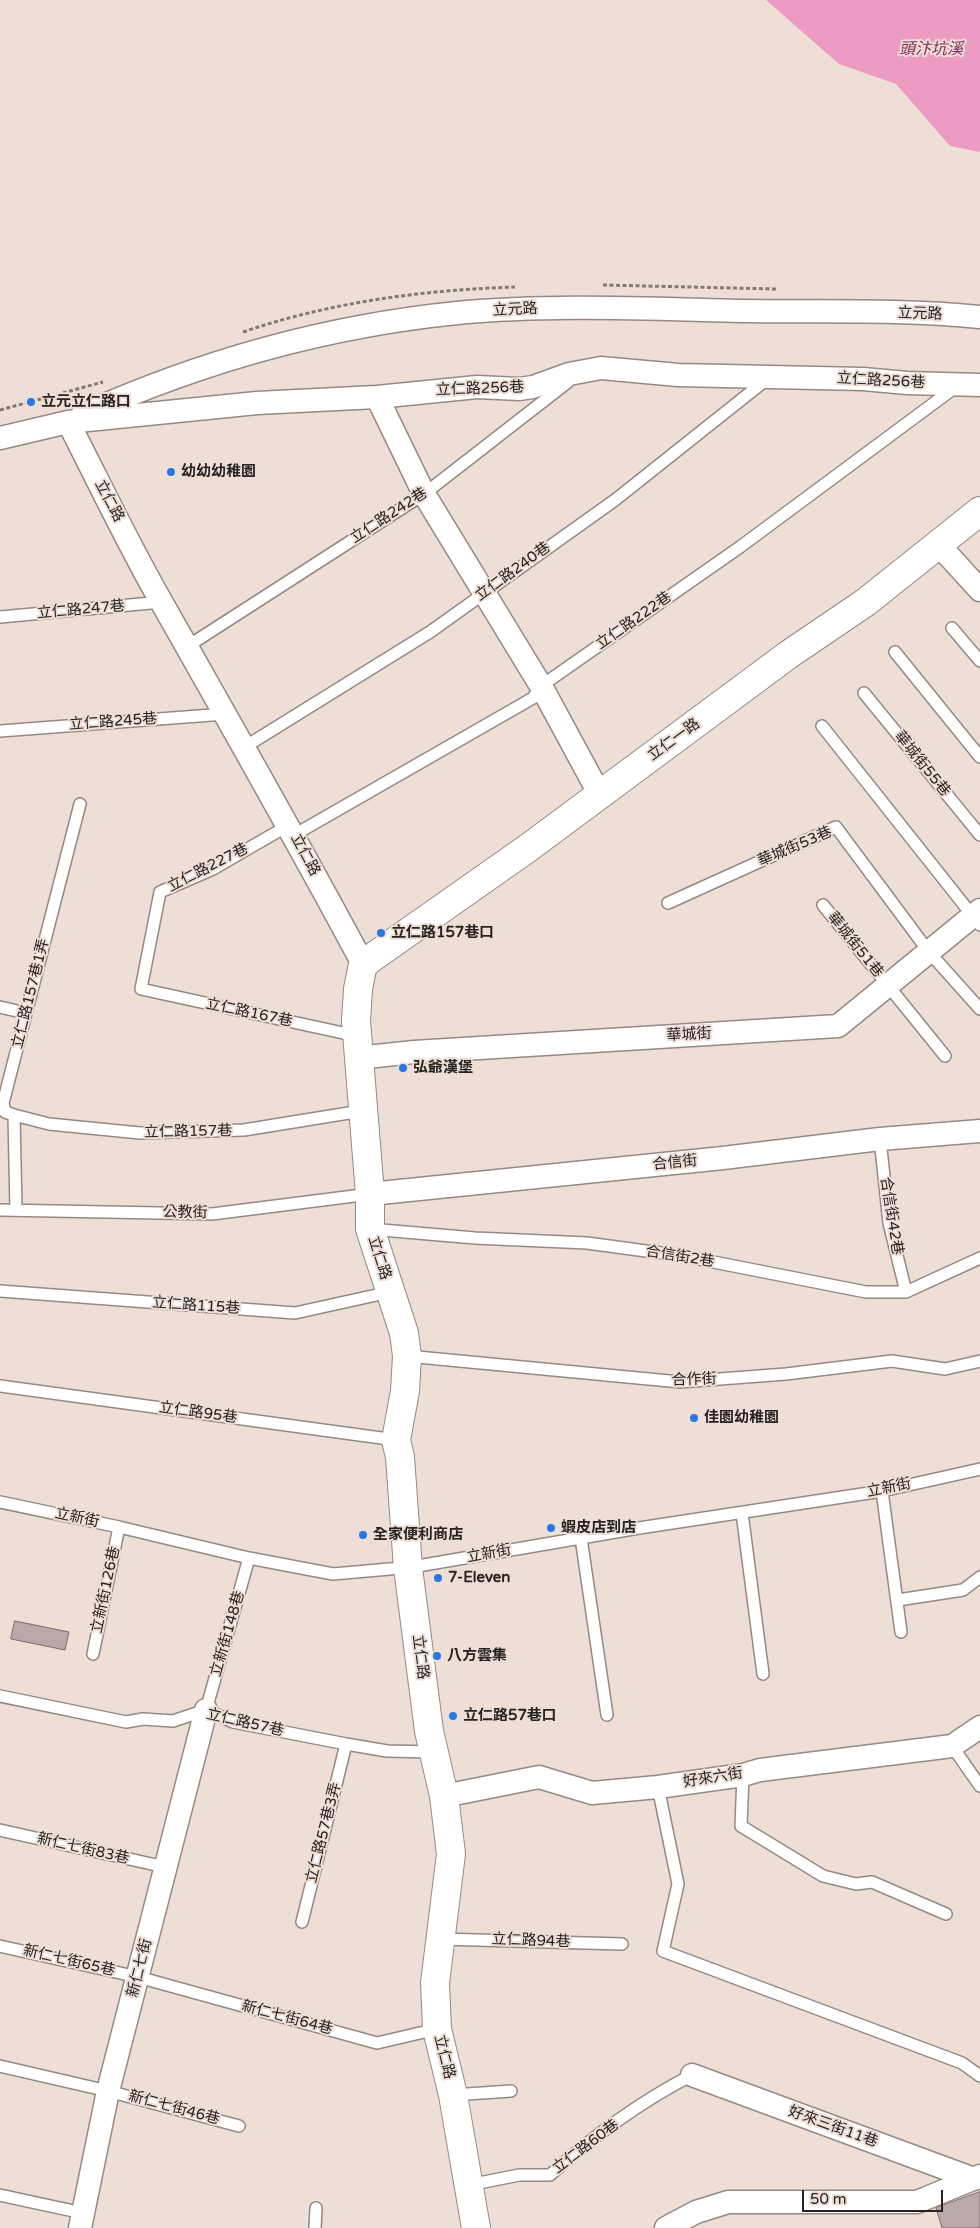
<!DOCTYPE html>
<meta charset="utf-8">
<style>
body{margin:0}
#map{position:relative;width:980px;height:2228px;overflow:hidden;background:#edded6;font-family:"Varela Round",sans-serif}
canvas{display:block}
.scale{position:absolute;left:802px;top:2190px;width:141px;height:22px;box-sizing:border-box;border:2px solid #27221f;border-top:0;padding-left:6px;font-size:15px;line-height:18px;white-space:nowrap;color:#27221f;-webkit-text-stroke:4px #edded6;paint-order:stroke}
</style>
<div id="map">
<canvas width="980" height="2228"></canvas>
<div class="scale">50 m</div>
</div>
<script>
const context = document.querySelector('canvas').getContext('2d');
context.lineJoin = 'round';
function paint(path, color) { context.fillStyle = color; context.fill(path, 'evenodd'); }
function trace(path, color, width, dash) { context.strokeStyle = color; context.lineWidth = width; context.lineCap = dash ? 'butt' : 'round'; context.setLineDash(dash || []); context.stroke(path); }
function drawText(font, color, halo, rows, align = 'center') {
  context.font = font + ' "Varela Round","Noto Sans TC",sans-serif'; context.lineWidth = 4; context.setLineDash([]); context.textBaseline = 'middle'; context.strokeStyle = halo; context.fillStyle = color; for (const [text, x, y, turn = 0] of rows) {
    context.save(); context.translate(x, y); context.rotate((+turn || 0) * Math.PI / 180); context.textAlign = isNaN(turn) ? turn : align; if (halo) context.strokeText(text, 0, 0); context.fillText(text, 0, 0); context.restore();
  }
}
const water = new Path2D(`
 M766,0H980V152L950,146L896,84L839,64Z`);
const building = new Path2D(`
 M15,1621L69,1632L65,1650L11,1639Z
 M980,2192V2228H942L936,2208Z`);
const path = new Path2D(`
 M603,285L777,289
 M243,332C331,302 423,290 515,287
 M0,410L103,382`);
const lane = new Path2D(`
 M0,617L162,602
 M952,628L980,661
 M188,646L424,494L568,382
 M895,652L980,757
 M864,693L980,835
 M822,726L980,925
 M0,731L225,714
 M243,748L430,632L615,500L766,380
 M289,825L213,869L160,892L141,989L357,1036
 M294,835L533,698L541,686L740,547L957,386
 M668,903L836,827L929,952L980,1009
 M823,905L945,1056
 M0,1007L26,1013
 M14,1115L49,1124L140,1133L244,1130L361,1111
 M880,1139L889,1223L906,1292
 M0,1210L212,1214L370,1194
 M16,1210L14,1115L5,1112L3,1103L80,804
 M370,1229L475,1238L587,1243L683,1256L866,1292H906L980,1258
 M0,1291L295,1313L390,1292
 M407,1356L680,1382L786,1374L892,1361L945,1369L980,1361
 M0,1386L396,1440
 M882,1491L901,1632
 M0,1502L119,1527L249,1558L333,1574L412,1567L639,1528L882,1491L980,1469
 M742,1513L763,1674
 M581,1538L607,1715
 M898,1600L963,1590L980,1577
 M93,1654L119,1527
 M0,1696L126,1722L143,1719L173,1721L206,1710L233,1722L346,1744L387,1751L434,1752
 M206,1710L249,1558
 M952,1746L980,1786
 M743,1775L741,1826L823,1876L856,1884L872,1882L946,1914
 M658,1787L678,1884L663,1951L962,2063L980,2076
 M0,1830L165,1867
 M302,1922L346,1744
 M440,1939L622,1944
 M0,1946L138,1977L377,2043L437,2029
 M0,2066L108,2091L239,2126
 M453,2095L511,2091
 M469,2185L519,2175H550C592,2137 642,2101 692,2075
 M0,2195L83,2213
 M315,2228L316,2208`);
const street = new Path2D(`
 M377,397L424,494L541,686L600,795
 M82,415C200,362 328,326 457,313C553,304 650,309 746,311C824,312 902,309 980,317
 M68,422C99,482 128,544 162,603C230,723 298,842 363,964
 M0,438L68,422L257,403L377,397L477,387L519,389L533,387L569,374L601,368L678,375L863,379L907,383L980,385
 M938,544L980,590
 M357,1058L414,1052L838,1026L980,910
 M370,1194L723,1158L880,1139L980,1131
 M444,1796L539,1777L592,1793L658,1787L743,1775L760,1770L952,1746L980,1727
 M692,2075L974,2179
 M80,2228L108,2091L206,1710
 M666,2228L696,2212L728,2202H917L980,2176`);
const secondary = new Path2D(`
 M476,2228L453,2095L437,2029L435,1983L451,1854L444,1796L429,1731L408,1568L400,1457L396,1440L405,1391L407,1356L404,1333L370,1229V1194L356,1021L358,989L363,964L528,848L788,655L866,602L980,511`);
const markers = [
 [31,402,5,"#2977e2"],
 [171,472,5,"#2977e2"],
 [381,933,5,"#2977e2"],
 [403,1068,5,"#2977e2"],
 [694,1418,5,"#2977e2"],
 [551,1528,5,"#2977e2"],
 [363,1535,5,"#2977e2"],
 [438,1578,5,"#2977e2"],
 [437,1656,5,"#2977e2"],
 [453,1716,5,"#2977e2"]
];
const streetNames = [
 ["立元路",515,310,-3],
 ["立元路",920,314,2],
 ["立仁路256巷",881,381,3],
 ["立仁路256巷",480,389,-2],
 ["立仁路",109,501,62],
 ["立仁路242巷",389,516,-33],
 ["立仁路240巷",513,572,-36],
 ["立仁路247巷",81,610,-5],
 ["立仁路222巷",634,621,-35],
 ["立仁路245巷",113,722,-4],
 ["立仁一路",674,740,-36],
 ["華城街55巷",922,764,51],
 ["華城街53巷",795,847,-23],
 ["立仁路",305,855,62],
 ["立仁路227巷",208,868,-27],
 ["華城街51巷",855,945,51],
 ["立仁路157巷1弄",31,994,-76],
 ["立仁路167巷",249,1013,12],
 ["華城街",689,1035,-3],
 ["立仁路157巷",188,1132,-1],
 ["合信街",675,1163,-6],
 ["公教街",185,1213,1],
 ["合信街42巷",891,1216,81],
 ["合信街2巷",680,1257,9],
 ["立仁路",379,1258,73],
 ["立仁路115巷",196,1306,4],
 ["合作街",694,1380,-2],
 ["立仁路95巷",198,1413,8],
 ["立新街",889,1488,-11],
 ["立新街",77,1518,12],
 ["立新街",489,1554,-10],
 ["立新街126巷",106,1590,-78],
 ["立新街148巷",228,1634,-74],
 ["立仁路",420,1657,83],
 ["立仁路57巷",245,1723,13],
 ["好來六街",713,1778,-9],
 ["立仁路57巷3弄",324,1833,-76],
 ["新仁七街83巷",83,1849,13],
 ["立仁路94巷",531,1941,2],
 ["新仁七街65巷",69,1961,13],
 ["新仁七街",140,1968,-76],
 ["新仁七街64巷",287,2018,15],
 ["立仁路",444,2057,76],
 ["新仁七街46巷",174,2108,15],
 ["好來三街11巷",833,2127,20],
 ["立仁路60巷",586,2147,-37]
];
const poiNames = [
 ["立元立仁路口",41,402],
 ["幼幼幼稚園",181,472],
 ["立仁路157巷口",391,933],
 ["弘爺漢堡",413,1068],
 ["佳園幼稚園",704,1418],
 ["蝦皮店到店",561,1528],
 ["全家便利商店",373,1535],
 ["7-Eleven",448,1578],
 ["八方雲集",447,1656],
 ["立仁路57巷口",463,1716]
];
const waterNames = [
 ["頭汴坑溪",931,50]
];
paint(water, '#ed9bc3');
paint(building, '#b9a8a8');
trace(building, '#7a6b6a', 1);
trace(lane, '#968982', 14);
trace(street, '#968982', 25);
trace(secondary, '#968982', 30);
trace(path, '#827973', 3, [4, 2.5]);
trace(lane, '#fff', 11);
trace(street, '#fff', 22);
trace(secondary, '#fff', 28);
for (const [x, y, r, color] of markers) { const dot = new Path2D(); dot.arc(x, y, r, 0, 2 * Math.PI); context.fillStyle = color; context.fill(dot); trace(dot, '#edded6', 2); }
drawText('15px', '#27221f', '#edded6', streetNames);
drawText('bold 15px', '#27221f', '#edded6', poiNames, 'left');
drawText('italic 16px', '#86285d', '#edded6', waterNames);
</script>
